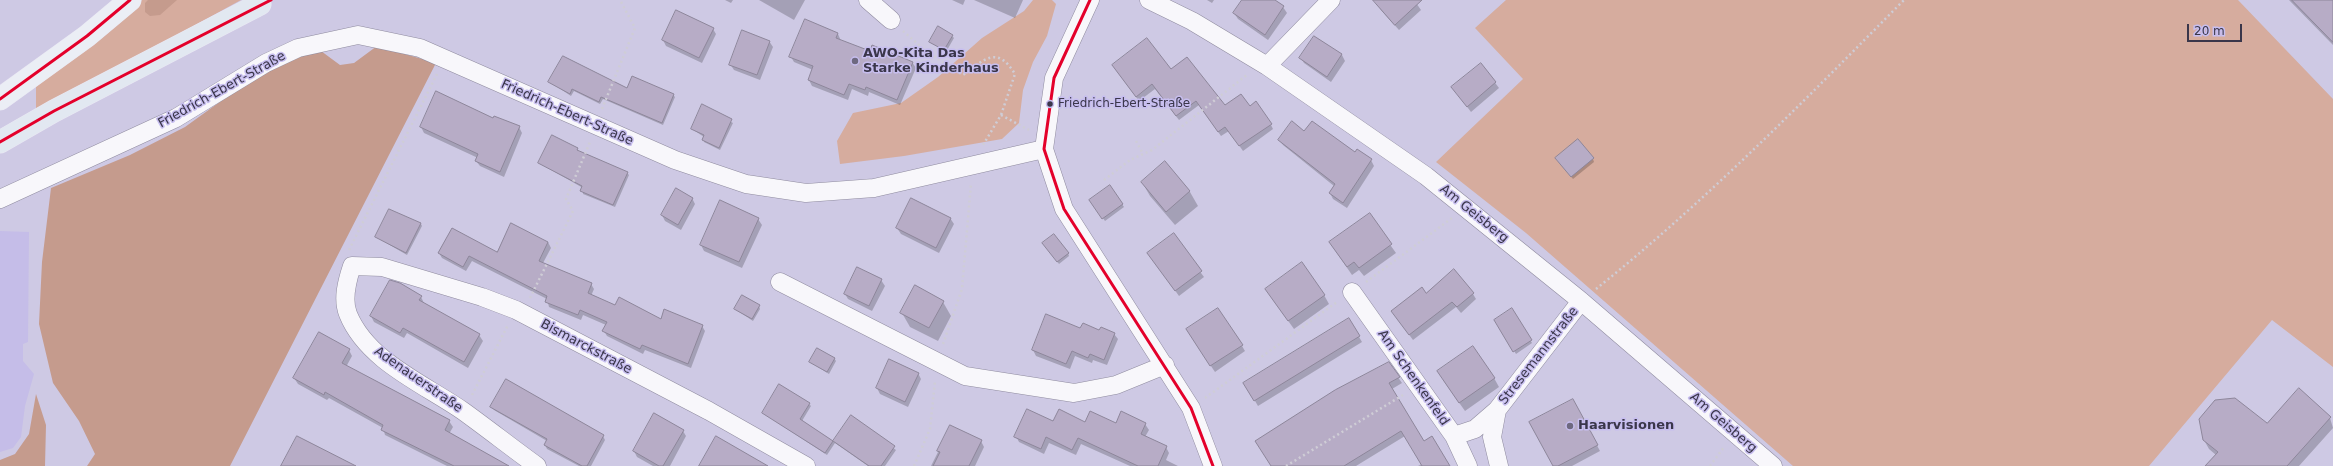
<!DOCTYPE html>
<meta charset="utf-8">
<style>
body{margin:0}
#map{position:relative;width:2333px;height:466px;overflow:hidden;background:#cec9e4;font-family:"DejaVu Sans",sans-serif}
canvas{display:block}
.scale{position:absolute;left:2187px;top:24px;width:55px;height:18px;box-sizing:border-box;border:2px solid #3a364a;border-top:0;padding-left:5px;font-size:12px;line-height:14px;white-space:nowrap;color:#3a364a;-webkit-text-stroke:3px #c7beef;paint-order:stroke}
</style>
<div id="map">
<canvas width="2333" height="466"></canvas>
<div class="scale">20 m</div>
</div>
<script>
const context = document.querySelector('canvas').getContext('2d');
context.lineJoin = 'round';
function paint(path, color) { context.fillStyle = color; context.fill(path, 'evenodd'); }
function trace(path, color, width, dash) { context.strokeStyle = color; context.lineWidth = width; context.lineCap = dash ? 'butt' : 'round'; context.setLineDash(dash || []); context.stroke(path); }
function drawText(font, color, halo, rows, align = 'center') {
  context.font = font + ' "DejaVu Sans",sans-serif'; context.lineWidth = 3; context.setLineDash([]); context.textBaseline = 'middle'; context.strokeStyle = halo; context.fillStyle = color; for (const [text, x, y, turn = 0] of rows) {
    context.save(); context.translate(x, y); context.rotate((+turn || 0) * Math.PI / 180); context.textAlign = isNaN(turn) ? turn : align; if (halo) context.strokeText(text, 0, 0); context.fillText(text, 0, 0); context.restore();
  }
}
const built = new Path2D(`
 M0,231L29,232L28,342L23,344V361L34,374L25,406L21,437L13,448L0,452Z`);
const green = new Path2D(`
 M142,0H241L36,112V82Z
 M1033,0H1052L1056,4L1047,36L1033,62L1023,90L1019,123L1002,139L904,156L840,164L837,141L853,113L901,103L938,77L982,38L1024,11Z
 M1506,0H2238L2333,99V367L2272,320L2149,466H1793L1526,233L1436,162L1523,79L1475,28Z`);
const forest = new Path2D(`
 M148,0H177L160,15L150,16L145,12V3Z
 M377,46L436,63L230,466H87L95,454L79,421L53,383L39,324L42,262L51,188L130,155L185,127L246,83L284,61L321,51L340,65L354,63Z
 M36,394L46,425L45,466H0V460L15,454L29,434Z`);
const shadow = new Path2D(`
 M725,0H733L731,3Z
 M759,0H805L794,20Z
 M952,0H965L963,5Z
 M974,0H1023L1015,18Z
 M1207,0H1214L1212,3Z
 M1244,0H1273L1283,7L1287,13L1268,40L1238,19L1234,13Z
 M1381,0H1414L1421,10L1399,30L1381,10L1377,4Z
 M2289,0H2328L2333,5V45Z
 M805,20L838,34L841,41L870,53L912,62L916,68L900,105L869,92L868,96L852,89L848,100L812,86L809,80L813,70L794,62L791,57Z
 M713,29L716,34L702,63L666,46L663,40Z
 M952,36L954,38L946,52L930,42Z
 M1315,37L1342,55L1345,61L1331,82L1304,63L1301,58Z
 M769,41L773,47L760,80L734,70L730,64Z
 M1481,64L1499,88L1471,112L1453,88Z
 M1113,66L1224,107H1249L1271,125L1273,129L1243,151L1229,131L1221,136L1199,105L1179,120L1155,89L1139,101Z
 M550,82L673,95L675,97L663,125L603,99L600,104L574,91L571,96Z
 M703,106L733,123L720,150L704,142V137L692,129Z
 M494,119L519,127L522,133L504,177L480,166L476,161L478,158L424,133L421,127Z
 M1304,132L1371,160L1374,166L1347,208L1333,199L1330,193L1334,186L1283,145L1279,140Z
 M577,149L579,152L627,173L629,175L615,207L583,194V188L539,163Z
 M1593,159L1594,162L1573,179L1558,161Z
 M1165,163L1190,192L1198,206L1175,225L1150,196L1142,182Z
 M1110,187L1124,207L1105,221L1092,203Z
 M692,198L695,204L681,230L665,221L662,215Z
 M1369,215L1396,253L1364,276L1359,270L1352,275L1330,243Z
 M950,218L954,224L939,253L901,234L897,228Z
 M758,219L762,225L742,268L704,251L701,245Z
 M421,224L422,226L407,255L376,237Z
 M1173,235L1204,277L1179,296L1148,253Z
 M548,242L551,248L543,263L591,284L594,289L591,296L616,307L661,320L702,326L705,331L691,368L645,350L643,354L607,336L604,331L606,325L583,315L581,320L549,307L547,299L472,261L466,271L442,258L439,253L497,254Z
 M1045,246L1068,253L1069,256L1059,264Z
 M881,280L885,286L872,311L848,299L845,294Z
 M1426,294H1473L1476,299L1461,313L1456,307L1413,340L1396,317Z
 M1324,295L1329,304L1294,329L1271,297Z
 M421,297L424,303L479,335L483,341L468,368L407,333L404,338L374,322L371,316Z
 M943,302L951,316L938,341L910,327L902,313Z
 M759,306L760,309L753,321L735,309Z
 M1512,310L1532,343L1516,354L1495,320Z
 M1349,320L1362,342L1258,406L1245,384Z
 M1100,331L1114,334L1118,339L1107,365L1093,360L1092,363L1075,356L1070,369L1036,356L1033,350Z
 M1190,335L1242,346L1245,351L1215,372Z
 M349,350L352,356L346,367L449,421L453,427L449,434L501,466H447L385,435L383,428L329,398L327,400L298,384L294,378Z
 M834,358L836,361L829,374L810,362Z
 M1388,363L1402,383L1392,389L1423,442L1449,466H1418L1422,464L1405,436L1356,466H1285Z
 M918,373L921,379L908,407L880,394L877,388Z
 M1494,378L1499,387L1465,411L1443,380Z
 M1573,400L1600,451L1572,466H1554Z
 M809,404L811,406L802,421L834,442L851,417L896,450L885,466H868L835,443L827,455L763,413Z
 M492,407L603,436L605,440L591,466H579L547,449L545,445L547,441L494,410Z
 M2330,418L2333,428L2299,466H2207L2216,455L2209,449L2204,440L2267,424Z
 M1054,422L1145,424L1149,430L1145,437L1166,447L1169,453L1166,460L1178,466H1130L1081,444L1076,455L1049,443L1044,454L1019,442L1016,436Z
 M951,426L981,441L984,447L975,466H931Z
 M683,431L686,436L670,466H653L637,457L634,451Z`);
const building = new Path2D(`
 M1242,0H1275L1284,6L1265,35L1233,13Z
 M1373,0H1422L1395,25Z
 M2292,0H2333V42Z
 M676,10L714,28L699,58L662,40Z
 M805,19L838,33L836,38L870,51L872,45L913,62L897,100L866,87L865,90L849,84L844,95L808,80L813,66L789,57Z
 M938,26L953,35L944,50L929,42Z
 M742,30L770,41L757,75L729,65Z
 M1314,36L1342,54L1327,77L1299,58Z
 M1147,38L1171,69L1187,57L1225,105L1241,94L1250,106L1256,101L1272,124L1239,146L1225,127L1218,132L1196,101L1176,116L1152,84L1136,97L1112,65Z
 M563,56L627,88L632,76L674,94L662,123L601,97L599,102L572,89L570,94L548,82Z
 M1481,63L1496,82L1467,107L1451,87Z
 M436,91L493,118L494,116L520,126L500,172L475,161L478,154L420,127Z
 M702,104L732,119L719,148L702,140L704,135L691,129Z
 M1292,121L1304,131L1312,121L1355,152L1357,149L1372,159L1343,203L1329,193L1335,184L1278,140Z
 M552,135L578,148L577,150L628,172L613,205L580,191L582,186L538,163Z
 M1578,139L1594,158L1571,177L1555,158Z
 M1165,161L1190,191L1166,212L1141,182Z
 M1110,185L1123,204L1102,219L1089,200Z
 M676,188L693,198L678,225L661,215Z
 M911,198L951,218L936,248L896,228Z
 M720,200L759,218L739,262L700,245Z
 M389,209L421,223L406,253L375,237Z
 M1370,213L1392,244L1359,268L1354,262L1347,267L1329,242Z
 M511,223L548,242L539,261L592,283L588,293L615,305L619,297L661,319L664,309L703,325L688,364L642,345L640,349L602,331L607,322L580,310L578,315L545,302L547,296L469,256L463,267L438,253L452,228L497,252Z
 M1174,233L1202,271L1175,291L1147,253Z
 M1054,234L1069,253L1057,262L1042,243Z
 M1302,262L1325,295L1288,321L1265,289Z
 M857,267L882,279L869,306L844,294Z
 M1454,269L1474,293L1457,307L1452,302L1409,335L1391,311L1422,287L1426,293Z
 M390,280L400,283L422,296L419,300L480,334L464,362L403,328L400,333L370,316Z
 M915,285L944,301L929,328L900,313Z
 M742,295L760,305L752,319L734,309Z
 M1218,308L1243,345L1210,366L1186,329Z
 M1512,308L1532,340L1513,352L1494,320Z
 M1046,314L1080,328L1083,323L1099,330L1101,327L1115,333L1104,360L1090,354L1088,358L1072,351L1066,364L1032,350Z
 M1349,318L1360,336L1254,401L1243,383Z
 M319,332L350,349L342,363L450,420L445,430L509,466H454L381,430L383,425L325,392L324,395L293,378Z
 M1473,346L1495,378L1459,403L1437,371Z
 M817,348L835,358L827,372L809,362Z
 M889,359L919,373L905,402L876,388Z
 M1389,362L1400,377L1389,383L1424,441L1432,436L1450,466H1422L1401,431L1344,466H1271L1255,441L1335,390Z
 M506,379L604,435L587,466H582L544,445L547,439L490,407Z
 M779,384L810,403L800,419L833,441L825,453L762,413Z
 M2299,388L2331,417L2287,466H2205L2218,452L2203,440L2199,419L2215,400L2235,398L2267,423Z
 M1573,399L1598,445L1558,466H1553L1529,422Z
 M1027,409L1053,421L1059,409L1085,422L1090,411L1116,423L1121,411L1146,423L1141,434L1167,446L1158,466H1138L1078,438L1072,450L1046,437L1041,449L1014,437Z
 M654,413L684,430L663,466H659L633,451Z
 M851,415L895,446L881,466H869L833,441Z
 M950,425L982,440L969,466H933L940,452L937,451Z
 M297,436L356,466H281Z
 M716,436L768,466H699Z`);
const path = new Path2D(`
 M903,31L927,52L963,75C985,59 997,45 1015,74L1001,115L983,145
 M602,109L635,28L620,0
 M1001,115L1029,130
 M1136,141L1142,152
 M1104,180L1130,160L1152,150L1248,74
 M349,250L437,74
 M1366,282L1452,218
 M1596,289C1706,201 1805,100 1904,0
 M530,298L573,211L566,199L590,142
 M943,344L962,289L971,183
 M472,395L508,325
 M1205,398L1337,302
 M914,466L930,429L935,381
 M1286,466L1403,395
 M1710,466L1724,447`);
const minor = new Path2D(`
 M868,0L891,20
 M1090,0L1054,78L1044,149L1064,209L1191,408L1213,466
 M1149,0L1192,21L1267,66L1426,176L1581,301L1773,466
 M1267,66L1331,0
 M0,199L176,118L266,63L298,48L358,35L420,48L675,160L746,184L806,193L874,188L1044,149
 M780,282L965,376L1074,393L1116,385L1165,365
 M1352,292L1454,436L1468,466
 M1454,436L1475,429L1497,410
 M537,466C512,448 488,429 463,411C424,384 367,361 348,314C342,299 347,281 352,266L382,267L482,297L516,310L709,411L806,466
 M1499,466L1492,437L1497,410L1581,301`);
const major = new Path2D(`
 M0,99L87,36L130,0`);
const highway = new Path2D(`
 M0,142L54,111L260,4`);
const bus1 = new Path2D(`
 M1090,0L1054,78L1044,149L1064,209L1191,408L1213,466
 M0,99L87,36L130,0
 M0,142L54,111L271,0`);
const markers = [
 [855,61,4,"#6e6980"],
 [1050,104,3.5,"#3a364a"],
 [1570,426,4,"#6e6980"]
];
const busNames = [
 ["Friedrich-Ebert-Straße",1058,104]
];
const poiNames = [
 ["AWO-Kita Das",863,54],
 ["Starke Kinderhaus",863,69],
 ["Haarvisionen",1578,426]
];
const streetNames = [
 ["Friedrich-Ebert-Straße",222,90,-29],
 ["Friedrich-Ebert-Straße",567,113,24],
 ["Am Geisberg",1474,214,39],
 ["Bismarckstraße",586,347,28],
 ["Stresemannstraße",1539,356,-52],
 ["Am Schenkenfeld",1413,378,55],
 ["Adenauerstraße",418,380,35],
 ["Am Geisberg",1723,423,41]
];
paint(built, '#c5bde8');
paint(green, '#d6ac9e');
paint(forest, '#c59b8d');
paint(shadow, '#0003');
paint(building, '#b7acc6');
trace(building, '#8d869a', 1);
trace(minor, '#8f8b9f', 19);
trace(major, '#e9e7f3', 23);
trace(highway, '#e9e7f3', 23);
trace(path, '#cfcdd6', 2.5, [2, 3]);
trace(minor, '#f8f7fb', 18);
trace(major, '#ebeef5', 22);
trace(highway, '#e2e8f1', 22);
trace(bus1, '#e4002b', 3);
for (const [x, y, r, color] of markers) { const dot = new Path2D(); dot.arc(x, y, r, 0, 2 * Math.PI); context.fillStyle = color; context.fill(dot); trace(dot, '#c7beef', 1.5); }
drawText('12px', '#3a364a', '#c7beef', busNames, 'left');
drawText('bold 13px', '#3a364a', '#c7beef', poiNames, 'left');
drawText('13px', '#3a364a', '#c7beef', streetNames);
</script>
